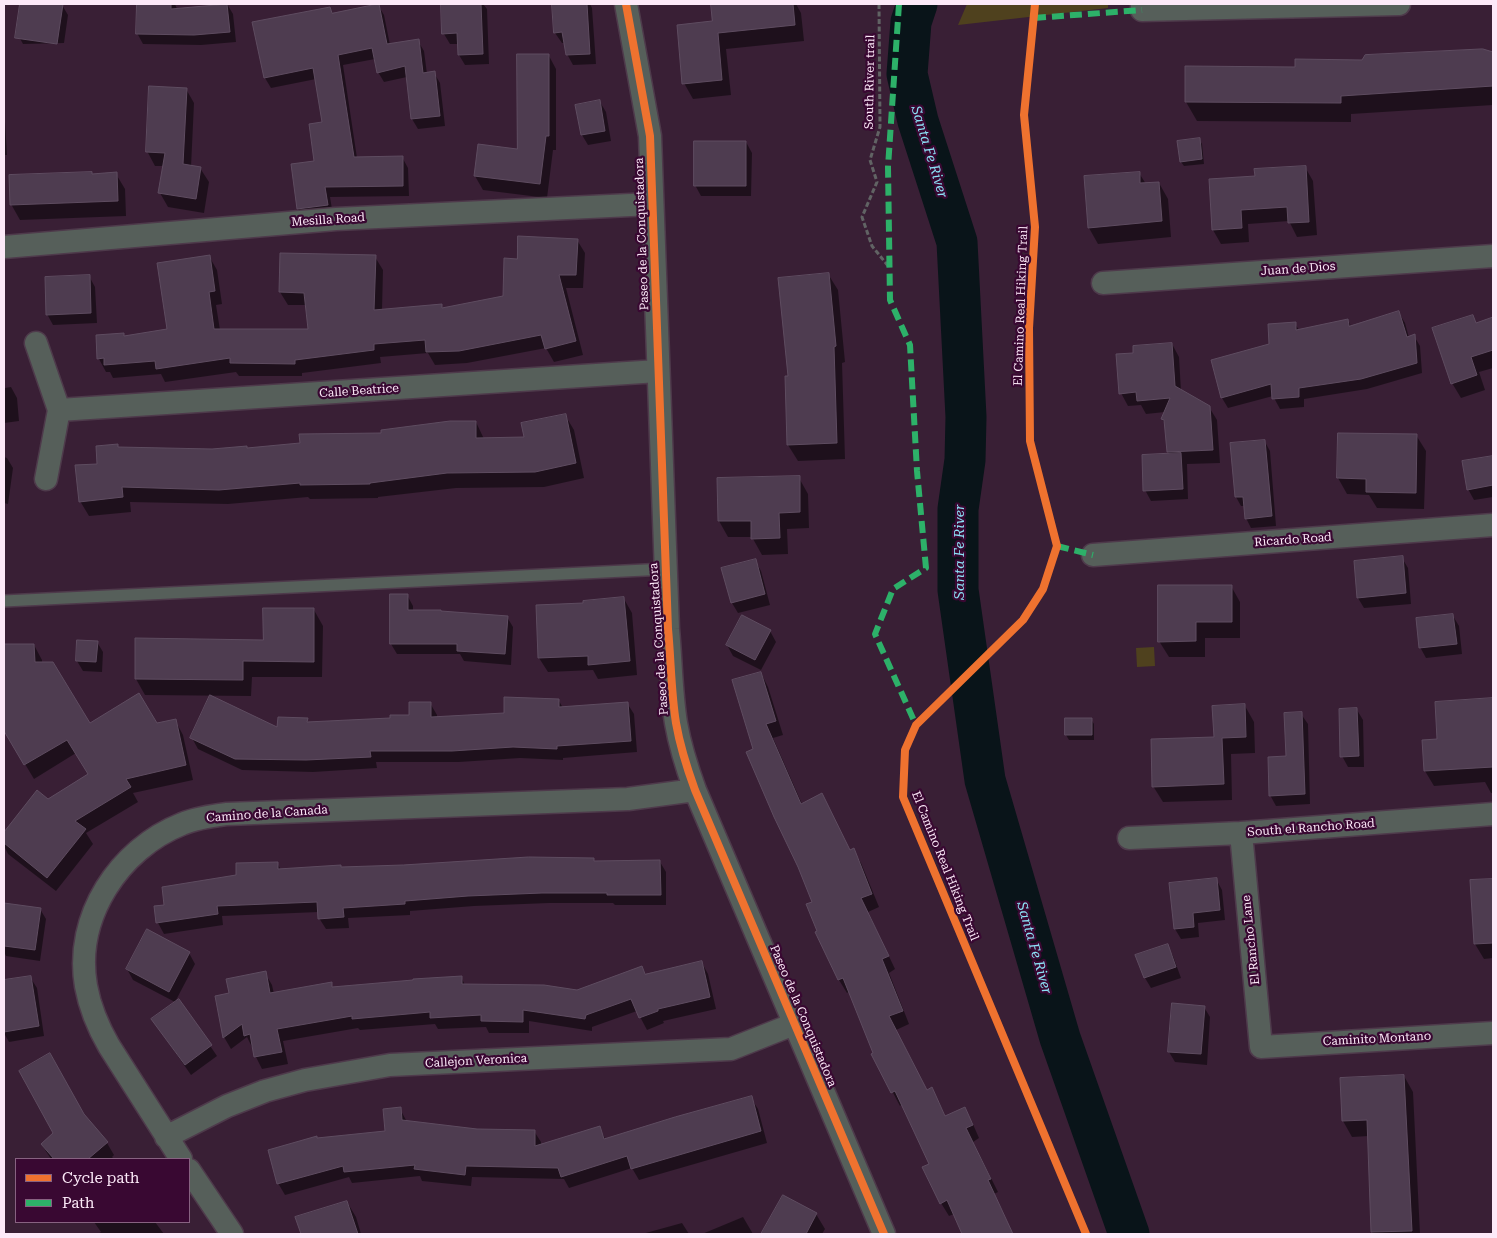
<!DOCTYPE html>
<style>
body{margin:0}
#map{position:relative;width:1497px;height:1238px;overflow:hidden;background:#391f35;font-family:"Roboto Serif",serif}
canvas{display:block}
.frame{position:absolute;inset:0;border:5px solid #fce9f8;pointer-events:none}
.legend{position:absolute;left:15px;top:1158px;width:175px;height:65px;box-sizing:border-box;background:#390832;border:1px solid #876281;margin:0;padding:6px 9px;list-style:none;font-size:15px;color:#fce9f8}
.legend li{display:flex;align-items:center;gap:10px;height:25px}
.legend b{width:25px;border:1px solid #876281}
</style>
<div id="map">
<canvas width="1497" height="1238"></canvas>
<div class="frame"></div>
<ul class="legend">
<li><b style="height:6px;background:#ef722f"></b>Cycle path</li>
<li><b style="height:6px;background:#2db169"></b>Path</li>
</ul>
</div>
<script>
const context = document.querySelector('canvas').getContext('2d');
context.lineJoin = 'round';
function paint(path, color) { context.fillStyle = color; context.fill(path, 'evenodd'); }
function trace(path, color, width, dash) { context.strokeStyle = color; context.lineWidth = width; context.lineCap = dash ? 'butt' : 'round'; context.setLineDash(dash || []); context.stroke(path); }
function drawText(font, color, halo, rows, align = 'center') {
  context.font = font + ' "Roboto Serif",serif'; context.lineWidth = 4.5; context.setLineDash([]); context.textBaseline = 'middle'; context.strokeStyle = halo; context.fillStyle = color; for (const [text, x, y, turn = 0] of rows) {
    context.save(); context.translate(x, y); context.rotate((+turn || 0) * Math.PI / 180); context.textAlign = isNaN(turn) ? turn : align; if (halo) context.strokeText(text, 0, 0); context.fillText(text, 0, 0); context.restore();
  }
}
const green = new Path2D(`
 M967,4H1108V8L958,25Z
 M1154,647L1155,666L1137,667L1136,648Z`);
const shadow = new Path2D(`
 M21,4L62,5L68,15L64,43L23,44L17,33Z
 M138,4H175L177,9L227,4L233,14L236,42L201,45L143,44L137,33Z
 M443,4H483L487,9L489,64L465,65L459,55V44H450L444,34Z
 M554,4H590L592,8L596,64L573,65L567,54L565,43H562L555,33Z
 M728,4H796L801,13L804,41L726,49L731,95L693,99L684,83L714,22L712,5Z
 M378,5L384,15L390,45L418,41L424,51L427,74L434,73L440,83L445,126L418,129L412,119L407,77L384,82L378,72L375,59L343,65L357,158L402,157L408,168L409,196L330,197L333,215L304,219L298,209L315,162L323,123L316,79L271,88L265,78L253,23L330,8L333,14Z
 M1483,50L1493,53V105L1351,114V122L1197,121L1186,102L1296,68Z
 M549,56L556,69V150H553L547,198L483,190L475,176L518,151Z
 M186,89L194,103L191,167L200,168L209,182L204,213L168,207L160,193L164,166H155L147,151Z
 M600,102L606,112L611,141L588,145L582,135Z
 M4,119L5,122L7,155H4Z
 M1199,139L1202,144L1204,164L1184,166L1181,162Z
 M746,142L752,153L751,196H701L695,185Z
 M1305,167L1313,181L1317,235L1297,237L1289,221L1248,224L1249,242L1221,244L1213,230L1256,177Z
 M1139,173L1146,184L1159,183L1168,199L1171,237L1098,244L1089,228Z
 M116,174L125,189L126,216L20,220L11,204L92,176Z
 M577,240L585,253L583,288H566L583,355L554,362L546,348L467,363L435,365L428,353L380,357L381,363L302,373V376H239L236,372L165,382L161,374L113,378L110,372H106L99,359L124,337L169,330L209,256L217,270L222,304L216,305L220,330H309L306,305H288L280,292L375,257L383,270L382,310L441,305L444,309L504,297L518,260Z
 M828,274L838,290L845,362L842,363L845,459L798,461L788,445L789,377Z
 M89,276L95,287L97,323L53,325L47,314Z
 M4,293L5,295V321H4Z
 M1399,313L1405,323L1409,338L1414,336L1420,346L1422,373L1367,389L1304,399V407L1280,409L1273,396L1228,408L1222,398L1271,345L1295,324L1299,330L1348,320L1351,326Z
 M1493,319V368L1479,372L1485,390L1461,398L1452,383L1477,324Z
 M1172,344L1179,357L1181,391L1209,407L1217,420L1220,463L1187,464L1188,499L1151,501L1145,490L1170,455L1168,452L1166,425L1162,419L1165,412L1146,414L1141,405L1128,406L1121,393L1135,354Z
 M4,378L5,388L11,387L17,398L19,421L4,423Z
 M565,415L574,430L584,478L544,487L456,488L378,497V498L310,499L308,497L228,504L130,502L131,512L89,516L80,501L98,465L117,445L119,448L212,450L247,449L382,434L476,422L484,439L525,438Z
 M1339,434L1416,435L1426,451L1424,509L1377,508L1369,495L1347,494L1338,478Z
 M1265,442L1270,451L1276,526L1251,528L1246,518L1245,506H1241L1236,497Z
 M4,457L7,458L13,468L8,504L4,503Z
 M1493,457V497L1474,500L1468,489L1463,462Z
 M799,478L808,494L809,528L787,529L788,554L762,555L752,537H728L719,521Z
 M1402,558L1408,568L1411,604L1364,608L1358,598Z
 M755,560L761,571L770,605L738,613L732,603Z
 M1231,586L1240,602V638H1205V657H1169L1159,641Z
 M407,595L413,606V611L507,617L513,627L511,665L464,661L460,654H397L391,644Z
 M624,599L632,613L637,675L598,679L593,670L548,672L539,658L584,604Z
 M314,610L323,626L322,677H252L251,696L145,695L136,679L264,641Z
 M1453,616L1459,626L1462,654L1426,658L1420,647Z
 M770,631L776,642L761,670L733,656L727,645Z
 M97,642L103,652L102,672L83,671L77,661Z
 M34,645L42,660V663L89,725L157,724L175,720L183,735L193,780L133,793L138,802L86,833L93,844L56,891L8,854L4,846V834L37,792L48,800L89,775L76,753L34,779L4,729V646Z
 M761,673L768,687L783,735L773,738L802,804L850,851L853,850L861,863L879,907L868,912L895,969L889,973L909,1024L896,1030L927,1091L939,1102L946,1118L972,1122L979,1138L973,1142L998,1192L994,1194L1013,1234H964L954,1214L949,1216L941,1203L931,1165L902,1104L900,1106L873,1055L875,1054L850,991L847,993L839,980L817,932L819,931L814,903L754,750Z
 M1493,699V793H1491L1485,782L1434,786L1425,771L1423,742L1438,740L1436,703Z
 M559,701L563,708L627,703L634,714L637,752L563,758V760L520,758L459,762H376L377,768L313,772L242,770L198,749L192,738L278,728L307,719L309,723L392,719L410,716L430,703L437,715V718L505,714Z
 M1245,706L1254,722L1255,753L1231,754L1232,800L1163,802L1153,786L1215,738Z
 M1357,710L1363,720L1364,767H1348L1342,756Z
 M1301,714L1308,724L1310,804L1276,806L1270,795L1287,758Z
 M1091,719L1094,724V740H1069L1066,735Z
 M593,859L595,862H660L666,872V905H615L613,903H549L474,906L410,911V915L348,918L349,928L326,929L319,918V912L222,916L223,925L164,934L158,923L155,907L166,906L237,876L277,863L281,870Z
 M1216,879L1222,890L1225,920L1198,923L1199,937L1181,939L1175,929Z
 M1493,880V958L1484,959L1475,944L1471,881Z
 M6,904L40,909L46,919L40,961L6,956L4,952V919Z
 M1167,945L1173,956L1181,978L1151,988L1145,978L1137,955Z
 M189,953L195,964L175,1002L133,980L127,969Z
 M702,963L708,974L716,1009L663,1021L664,1023L647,1030L637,1011L592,1027V1031L529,1021V1033H489L486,1027L438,1029L435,1024L360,1030L358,1028L283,1041L288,1064L262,1069L256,1057L254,1047H252L247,1037L231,1049L224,1037L216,997L230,994L265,973L272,985L274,994L331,984L333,988L461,977L465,985L577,991L642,968L646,975Z
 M30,977L37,988L44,1036L9,1042L4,1033V982Z
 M179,1000L217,1056L191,1075L159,1029Z
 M1204,1007L1210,1017L1207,1065L1175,1062L1169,1052Z
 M1404,1076L1413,1092L1420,1234H1373L1372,1232L1369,1136L1352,1137L1343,1121L1341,1080Z
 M751,1098L758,1109L767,1143L639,1180L632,1168L569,1188L564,1179L472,1177L471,1186L422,1181L420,1176L352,1183L349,1177L285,1195L278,1183L317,1139L387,1132L400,1109L407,1122L477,1130L534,1131L541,1142V1146L599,1128L606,1140Z
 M83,1116L107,1143L114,1155L112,1157L114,1159H51L42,1145Z
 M783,1196L816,1214L825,1229L822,1234H763Z
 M347,1202L356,1217L361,1234H302L297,1218Z
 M743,1217L753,1234H702Z
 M94,1222H155L164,1234H98L101,1232Z
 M682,1223L689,1234H642Z`);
const river = new Path2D(`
 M917,4L911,22L907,74L918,121L957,242L966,417L965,460L958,509V590L985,780L1060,1038L1129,1234`);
const building = new Path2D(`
 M20,4H63L57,44L15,38Z
 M137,4H171V9L227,4L230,32L194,35L136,34Z
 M379,4L387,44L419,39L423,73L435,71L440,116L411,119L405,66L377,73L372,48L338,55L354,157L403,156V186L325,187L328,205L297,209L291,164L314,161L309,124L322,122L313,68L264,78L252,22L330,7L332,13Z
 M441,4H481L483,54L458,55L457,33L442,34Z
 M552,4H587L590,54L566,55L562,32L554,33Z
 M711,4H793L795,25L718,33L722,80L682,84L677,25L712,21Z
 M1483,49L1493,52V86L1341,96V103L1185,102V66L1295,67V59L1362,60L1365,55Z
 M517,54H549V136H546L540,184L474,176L478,144L517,149Z
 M149,86L187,88L183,164L201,167L196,199L158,193L165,153L146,152Z
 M600,100L605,131L581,135L575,105Z
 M1200,138L1202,159L1180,162L1177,141Z
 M694,141H746V186H694Z
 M1306,166L1309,222L1288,223L1287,207L1241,210L1242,228L1212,230L1209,179L1255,176L1254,169Z
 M92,172V174L117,172L118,201L10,205L9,175Z
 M1140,172V183L1159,182L1162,221L1088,228L1084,176Z
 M518,236L578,239L576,275H559L576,341L545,349L541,335L459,351L426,352L425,340L374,344V350L295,360V364L230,363V358L156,369L155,361L104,365V358L97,359L96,335L124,333V336L167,329L157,263L210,255L215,291L209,292L214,329H308L304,293L279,292L280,253L376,255L374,310L442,304V308L503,296L504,258L517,259Z
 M829,273L836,346L834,347L837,443L787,445L785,376H788L778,278Z
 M90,275L91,313L46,315L45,277Z
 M1399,311L1407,337L1415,334L1417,363L1361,379L1299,388V397L1272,399L1271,384L1221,398L1211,360L1269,344L1268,324L1296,322V330L1348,319L1349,326Z
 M1473,315L1476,323L1493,317V350L1471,357L1477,375L1451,384L1432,328Z
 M1172,343L1175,386L1210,406L1213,450L1167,452L1164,420L1161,419L1170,398L1137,401L1136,392L1119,394L1116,354L1133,353V346Z
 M566,414L576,463L535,472L447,473L370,483V484L300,485V483L219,490L122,487L123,497L79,502L75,465L97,464L96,446L118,444V447L212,449L247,446V448L300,443L299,434L381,433V430L450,421H476V438L524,437L521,423Z
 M1338,433L1417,434L1416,493L1366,492V479L1337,478Z
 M1265,440L1272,516L1245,519L1243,497H1235L1230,443Z
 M1181,453L1183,489L1143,491L1142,455Z
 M1493,456V485L1467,490L1462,461Z
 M800,476V512L779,513L780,538L751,539V521H718L717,478Z
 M1403,556L1406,593L1357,598L1354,561Z
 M756,559L765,594L731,603L721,568Z
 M1158,585H1232V622H1196V641L1158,642Z
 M390,594H408V610H441V611L508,616L505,654L457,651V644H390Z
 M624,597L630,661L588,665V656L538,658L536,605L583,603V601Z
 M263,608H314V662L243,661V680L135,679V638L263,640Z
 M1453,614L1457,644L1419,648L1416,618Z
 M742,615L771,630L755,660L726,645Z
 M77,640L98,641L96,662L76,661Z
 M4,644H34L35,662H53L90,723L139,693L157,723L176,719L186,765L126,779L131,787L75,821L86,829L47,878L4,843V832L37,790L48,799L88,774L67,740L24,765L4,731Z
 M761,672L776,721L766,724L801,804L822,793L850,850L854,848L872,894L861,898L889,956L882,959L903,1011L889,1016L927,1090L932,1087L945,1116L965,1107L973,1125L966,1128L991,1179L988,1180L1013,1234H962L947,1200L940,1204L922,1167L929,1164L895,1091L891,1093L871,1054L873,1053L843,978L838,980L815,932L817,931L806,904L812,902L798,867L774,817L746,752L753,749L732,680Z
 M210,695L277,727L278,717L308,718L307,722L390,718V715H409V702H431V717L504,713V697L559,699V707L628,702L631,741L557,746V749L513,747L452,751H370L371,757L306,760L235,759L190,738Z
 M1493,698V767L1424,771L1422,740L1437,739L1435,702Z
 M1245,704L1246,737L1222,738L1224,784L1152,787L1151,739L1214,737L1212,706Z
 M1357,708L1359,756L1340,757L1339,709Z
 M1302,712L1305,794L1269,796L1268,757L1286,756L1284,713Z
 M1065,718H1092V735H1065Z
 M529,857L594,858V861L660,860L661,895H607V893H542L468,896L405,901V904L343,908L344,917L318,919L317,902L217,906L218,914L156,923L154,906L164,905L162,887L236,875V863L278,862V869L341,865V867L403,865Z
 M1217,878L1220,910L1193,913L1194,927L1174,929L1169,883Z
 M1493,879V943L1474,944L1470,880Z
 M4,903L41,908L35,950L4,946Z
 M147,929L190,952L169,992L126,969Z
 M1168,944L1176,967L1144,978L1135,955Z
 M702,961L710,997L658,1009V1011L639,1018L631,999L586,1015L585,1019L523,1010V1022L481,1021V1015L430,1018V1012L352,1019V1016L277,1029L282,1052L254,1057L250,1034L244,1036L242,1024L223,1038L215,996L229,993L226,979L266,971L270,993L332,982V987L413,980V979L462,976V984L544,985L577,990L642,966L645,974Z
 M31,976L39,1026L4,1032V980Z
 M179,999L212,1045L185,1065L151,1019Z
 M1172,1003L1205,1006L1201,1054L1168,1052Z
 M50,1053L84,1114L108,1142L88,1159H54L41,1144L53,1133L19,1071Z
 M1404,1075L1412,1231L1371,1232L1367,1120L1342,1121L1340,1078Z
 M752,1096L761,1131L631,1169L627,1156L561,1177L558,1168L466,1166L465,1175L414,1169L415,1165L344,1172L343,1166L277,1184L268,1150L317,1136V1138L385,1131L383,1109L401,1107L402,1120L477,1129L535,1130V1146L600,1126L604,1139L675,1117Z
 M783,1195L817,1213L806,1234H761Z
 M347,1201L358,1234H301L295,1217Z`);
const path = new Path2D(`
 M879,4L880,127L870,160L877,182L862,217L872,246L889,267`);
const service = new Path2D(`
 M4,601L666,569`);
const minor = new Path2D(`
 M626,4L650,136L668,629C671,660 671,692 676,723C680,746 687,768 695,790L884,1234
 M1142,4V10L1399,4
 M4,247L336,219L652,204
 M1103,283L1493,256
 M36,343L59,410L46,479
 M59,410L658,371
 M1093,555L1493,525
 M1241,833L1261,1047L1493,1033
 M1129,838L1241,833L1493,814
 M166,1137L227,1106L265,1091L305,1080L390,1065L731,1049L794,1024
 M181,1159L109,1046C98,1027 90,1008 86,986C74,917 119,849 182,824C196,818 212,816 227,814L628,799L695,790
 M189,1170L232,1234`);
const quiet = new Path2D(`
 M899,4L888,167L890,300L910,345L917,471L926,568L893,589L875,634L916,725
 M1034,18L1142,10
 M1057,546L1093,555`);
const cycleway = new Path2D(`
 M626,4L650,136L668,629C671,660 671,692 676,723C680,746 687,768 695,790L884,1234
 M1035,4L1024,115L1035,227L1029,328L1030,441L1057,546L1043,589L1023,620L916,725L905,750L903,797L1086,1234`);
const streetNames = [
 ["South River trail",870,82,-89],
 ["Mesilla Road",328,220,-4],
 ["Paseo de la Conquistadora",642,234,-92],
 ["Juan de Dios",1298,269,-4],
 ["El Camino Real Hiking Trail",1021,306,-88],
 ["Calle Beatrice",359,391,-4],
 ["Ricardo Road",1293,540,-4],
 ["Paseo de la Conquistadora",659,639,-94],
 ["Camino de la Canada",267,814,-4],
 ["South el Rancho Road",1311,828,-4],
 ["El Camino Real Hiking Trail",945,866,68],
 ["El Rancho Lane",1251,940,-96],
 ["Paseo de la Conquistadora",803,1016,67],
 ["Caminito Montano",1377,1039,-3],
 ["Callejon Veronica",476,1061,-3]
];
const waterNames = [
 ["Santa Fe River",929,152,73],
 ["Santa Fe River",960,552,-90],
 ["Santa Fe River",1034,948,74]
];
paint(green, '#4f411e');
paint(shadow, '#0007');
trace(river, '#091419', 41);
paint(building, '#4e3c50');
trace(building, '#5e4c60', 1);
trace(service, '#4e3a4b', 14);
trace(minor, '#4e3a4b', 25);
trace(path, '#616364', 3, [5, 2.5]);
trace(service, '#565f5a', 11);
trace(minor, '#565f5a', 22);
trace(quiet, '#2db169', 6, [12, 6]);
trace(cycleway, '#ef722f', 8);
drawText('12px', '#fce9f8', '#390832', streetNames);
drawText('italic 14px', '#8ce2f6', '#390832', waterNames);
</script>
